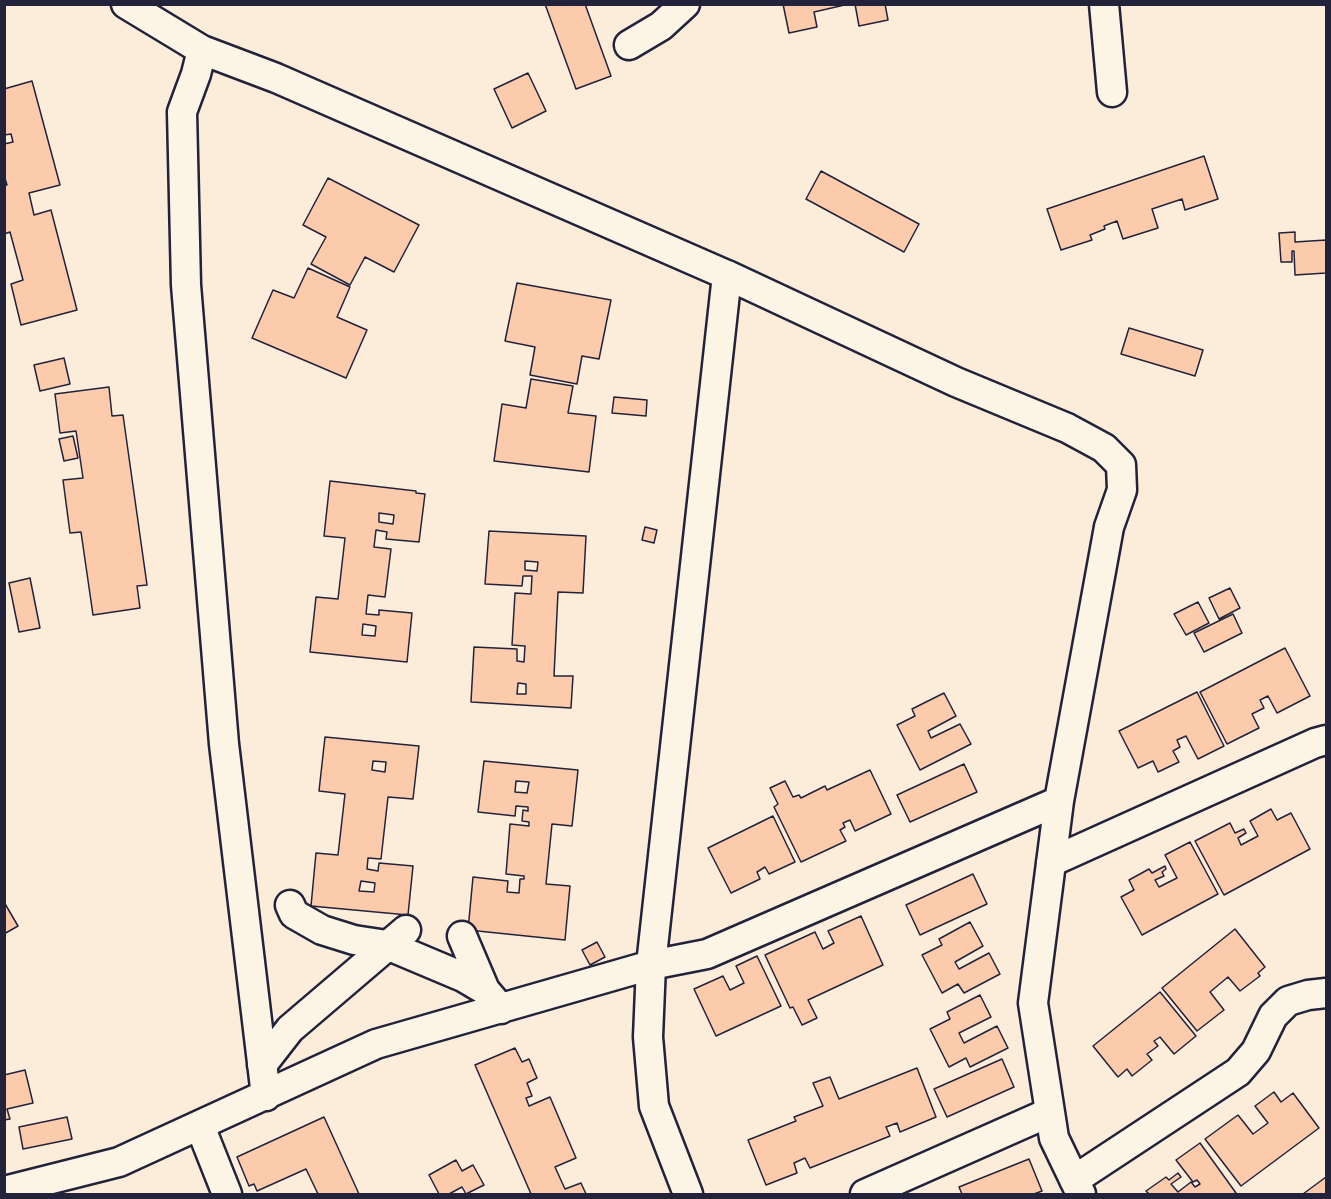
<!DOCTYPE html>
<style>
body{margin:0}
#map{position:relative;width:1331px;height:1199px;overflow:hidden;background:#fcedda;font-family:Dekko,sans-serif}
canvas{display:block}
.frame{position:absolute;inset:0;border:6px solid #22223b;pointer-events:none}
</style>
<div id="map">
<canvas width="1331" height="1199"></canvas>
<div class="frame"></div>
</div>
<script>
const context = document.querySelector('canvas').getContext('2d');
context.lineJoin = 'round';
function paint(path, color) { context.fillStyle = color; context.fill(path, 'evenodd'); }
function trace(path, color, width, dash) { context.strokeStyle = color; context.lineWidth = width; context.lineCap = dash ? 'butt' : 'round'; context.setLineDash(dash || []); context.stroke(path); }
const building = new Path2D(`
 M545,4H585L611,76L576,89Z
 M783,4H849L814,12L817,27L789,33Z
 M855,4H885L888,20L859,26Z
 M528,73L546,111L512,128L494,89Z
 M32,81L60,185L29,193L34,215L51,210L77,310L21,325L11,284L23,280L10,232L4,234V185H7L4,175V144L13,142L11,134L4,135V89Z
 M1204,156L1218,199L1185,210L1182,199L1152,209L1158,228L1123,239L1117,221L1104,226L1105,229L1090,235L1092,240L1061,250L1047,209Z
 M821,171L919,224L904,252L806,199Z
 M328,178L419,225L394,272L365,257L350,285L311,264L326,237L303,225Z
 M1295,232V242L1326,240V273L1295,275L1294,251H1292V262H1281L1279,233Z
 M308,268L350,287L337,317L367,330L346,378L252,338L273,290L294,298Z
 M517,283L611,300L599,359L582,356L577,384L530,375L535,347L505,341Z
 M1129,328L1203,350L1195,376L1121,354Z
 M64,358L70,384L40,391L34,365Z
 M531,379L573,386L568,413L596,416L589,472L494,461L502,404L526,408Z
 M109,387L112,416L123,415L147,585L137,586L140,608L93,615L81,532L70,533L63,480L83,478L76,431L60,433L55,394Z
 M614,397L647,400L646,416L612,413Z
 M73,436L78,458L64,461L59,439Z
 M330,481L416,491V493L425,494L419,542L386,539L387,532L376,530L374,547L391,549L385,597L368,595L366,614L379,615V610L412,613L407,662L310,652L316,597L338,599L345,538L324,536ZM379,513L394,515L393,524L379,522ZM363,624L376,626L375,636L362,635Z
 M645,527L657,530L654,543L642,540Z
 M489,531L586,536L583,593L558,592L554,676H573L571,708L471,702L474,647L517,649V661L524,662L525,646L512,645L515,593L531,594L532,576H523L522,586L485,584ZM525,561L538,562L537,571L525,570ZM518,683L526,684V694H517Z
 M30,578L40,628L19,632L9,583Z
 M1230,588L1240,608L1219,619L1209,598Z
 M1198,602L1209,623L1186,635L1174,614Z
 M1233,614L1242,633L1204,652L1194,633Z
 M1285,648L1310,696L1277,713L1268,696L1260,700L1264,708L1252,714L1259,728L1227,744L1200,692Z
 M1197,692L1224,746L1198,759L1186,736L1177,740L1180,747L1173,751L1179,762L1158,772L1153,761L1138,768L1119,731Z
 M944,693L956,716L928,731L931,738L960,724L971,744L920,770L897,725L915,716L912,709Z
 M325,737L419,746L413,799L388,797L381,859L368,858L367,869L378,871L379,863L413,866L408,915L311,906L316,853L338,855L345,794L319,791ZM373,761L386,762L385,772L372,770ZM361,881L375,883L374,892L359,891Z
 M484,761L578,770L572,826L552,824L546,884L570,886L565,940L468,930L473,877L508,881L507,892L519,893L520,879H524V876L506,874L510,824L529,826V822L522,821L523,810L528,811V807L516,806L515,816L478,812ZM516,781L529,782L527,793L515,792Z
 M964,764L977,792L910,822L897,795Z
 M870,770L891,814L855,831L850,820L843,823L845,827L840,830L846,841L801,862L774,807L778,804L770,788L785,781L793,797L799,795L801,798L825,786L827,790Z
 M1271,809L1277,820L1291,813L1310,849L1224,895L1195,841L1230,823L1235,833L1244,829L1246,833L1238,838L1241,845L1258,836L1250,821Z
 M773,816L795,862L769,874L765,867L757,872L760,879L731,893L708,848Z
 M1190,842L1218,894L1142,935L1121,897L1134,890L1129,880L1149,869L1152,873L1165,866L1166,869L1162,872L1164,876L1155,880L1159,887L1177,878L1165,855Z
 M973,874L987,904L920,935L906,905Z
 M4,902L18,926L4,934Z
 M861,916L883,965L808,1000L817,1018L802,1025L793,1007L790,1008L765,955L815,932L823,949L834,943L828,931Z
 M970,922L983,946L955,962L959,969L989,953L1000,974L964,993L958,984L942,993L922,955L942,945L939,939Z
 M1235,929L1265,967L1258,973L1260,976L1240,991L1228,977L1210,992L1224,1010L1197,1031L1162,988Z
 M597,942L605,957L590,965L582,950Z
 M757,956L781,1006L716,1036L694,989L723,976L730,990L744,983L736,966Z
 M1160,992L1196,1036L1174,1054L1160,1037L1154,1041L1158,1046L1147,1054L1152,1060L1132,1076L1127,1069L1118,1077L1093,1046Z
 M980,995L991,1017L959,1033L964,1043L997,1026L1008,1048L970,1067L966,1058L949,1067L930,1029L950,1019L947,1012Z
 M515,1048L522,1062L529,1059L537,1078L527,1083L532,1096L526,1098L529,1106L550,1097L576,1158L555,1167L565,1189L581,1183L586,1194H531L475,1065Z
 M1002,1059L1014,1087L947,1117L934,1089Z
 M917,1068L936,1117L900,1132L897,1123L886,1127L890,1136L810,1168L805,1158L794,1163L797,1173L766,1185L748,1140L796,1121L794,1117L823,1106L813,1083L830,1077L839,1099Z
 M25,1070L33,1103L7,1109L10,1119L4,1120V1075Z
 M1274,1092L1281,1102L1293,1093L1319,1128L1241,1186L1205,1139L1238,1115L1253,1134L1268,1123L1255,1106Z
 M67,1117L72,1139L23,1149L19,1127Z
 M324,1117L359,1194H318L306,1169L257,1191L254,1184L249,1186L237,1157Z
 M1200,1143L1236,1193L1234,1194H1149L1146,1191L1166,1177L1169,1180L1178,1173L1181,1177L1171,1184L1178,1192L1191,1182L1195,1187L1200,1184L1197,1180L1193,1182L1176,1160Z
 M1029,1159L1042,1191L1034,1194H962L959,1187Z
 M456,1160L462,1171L473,1165L484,1185L466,1194L462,1187L449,1194H439L429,1175Z
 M1326,1177V1194H1303Z`);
const minor = new Path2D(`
 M126,4L202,50
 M1104,4L1112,92
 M629,45L661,26L685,4
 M1051,862L1315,743L1326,740
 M290,905L294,914L322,930L354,940L387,945L463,977L485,990L501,1009
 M462,936L485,990
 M262,1065L290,1029L406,930
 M266,1096L224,744L186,285L182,112L196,74L202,50L276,78L727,275L956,382L1067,428L1104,448L1121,465L1122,490L1109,527L1059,801L1033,1003L1054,1138L1081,1194
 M200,1126L227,1194
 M1074,1180L1238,1072L1256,1051L1273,1016L1288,1001L1308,995L1326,993
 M4,1191L119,1162L376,1044L651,965L707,954L1059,801
 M688,1194L654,1106L648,1037L651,965L727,275
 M865,1194L1048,1113`);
paint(building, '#fccbac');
trace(building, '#22223b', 1.5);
trace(minor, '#22223b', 33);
trace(minor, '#fcf5e5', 28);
</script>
